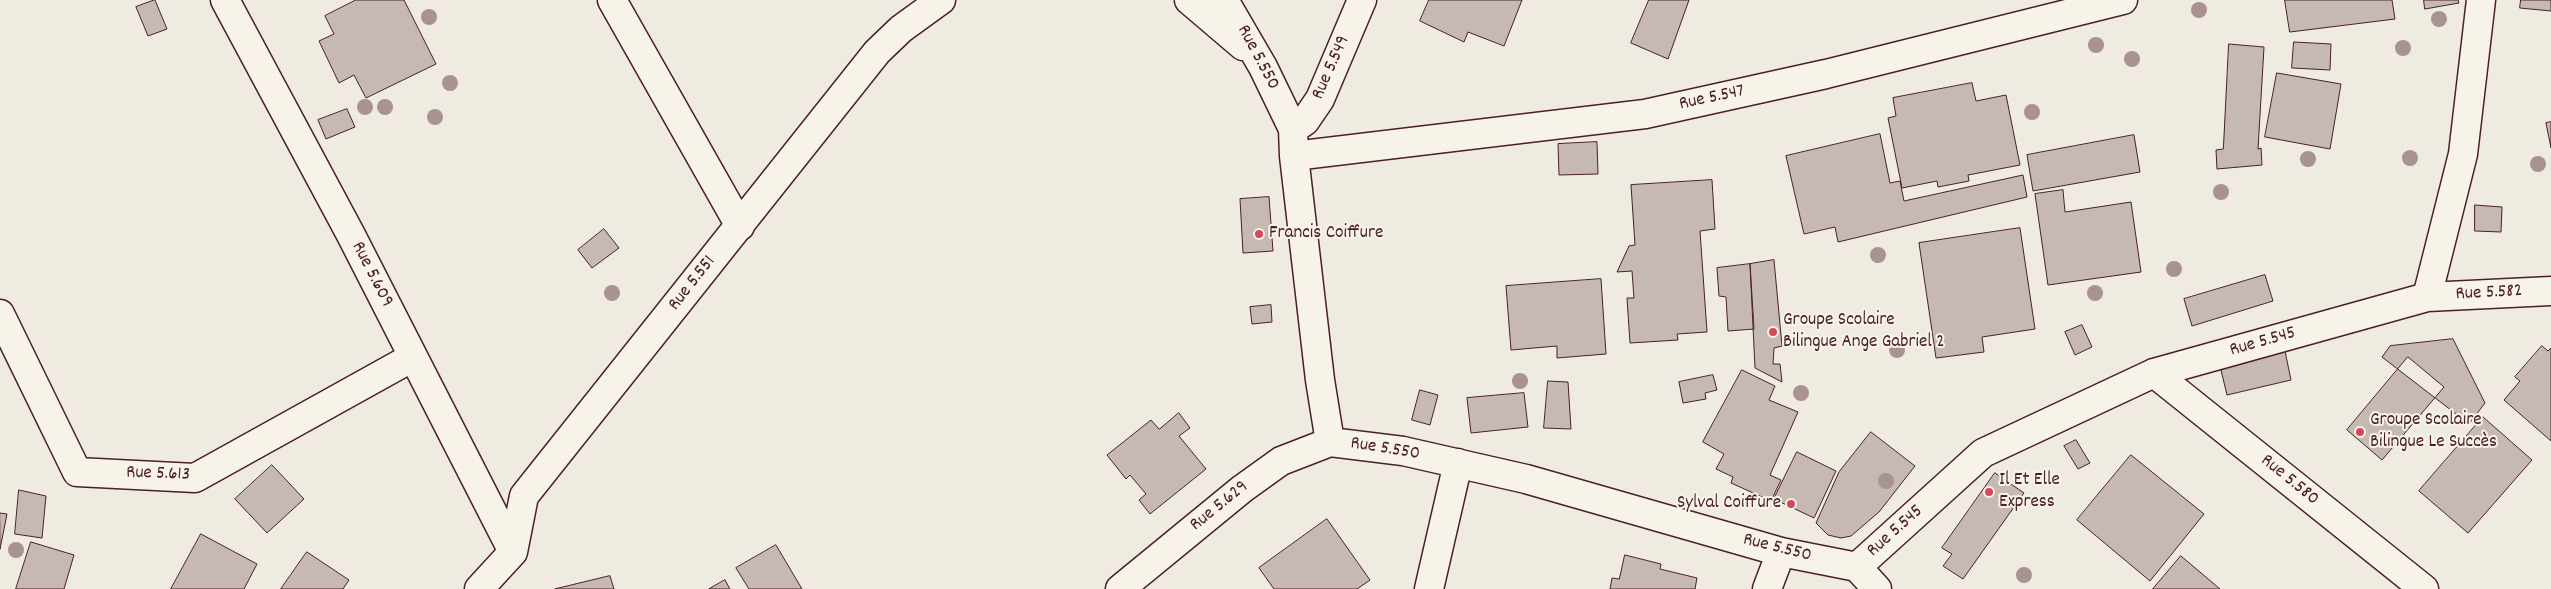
<!DOCTYPE html>
<meta charset="utf-8">
<style>
body{margin:0}
canvas{display:block;background:#f0ebe0}
</style>
<canvas width="2551" height="589"></canvas>
<script>
const context = document.querySelector('canvas').getContext('2d');
context.lineJoin = 'round';
function paint(path, color) { context.fillStyle = color; context.fill(path, 'evenodd'); }
function trace(path, color, width, dash) { context.strokeStyle = color; context.lineWidth = width; context.lineCap = dash ? 'butt' : 'round'; context.setLineDash(dash || []); context.stroke(path); }
function drawText(font, color, halo, rows, align = 'center') {
  context.font = font + ' Dekko,sans-serif'; context.lineWidth = 4; context.setLineDash([]); context.textBaseline = 'middle'; context.strokeStyle = halo; context.fillStyle = color; for (const [text, x, y, turn = 0] of rows) {
    context.save(); context.translate(x, y); context.rotate((+turn || 0) * Math.PI / 180); context.textAlign = isNaN(turn) ? turn : align; if (halo) context.strokeText(text, 0, 0); context.fillText(text, 0, 0); context.restore();
  }
}
const building = new Path2D(`
 M155,0L167,29L148,36L136,7Z
 M356,0H404L436,64L366,98L354,75L339,83L319,41L334,34L325,16Z
 M1429,0H1522L1504,46L1468,32L1464,42L1420,21Z
 M1649,0H1689L1668,59L1631,43Z
 M2285,0H2392L2395,19L2290,32Z
 M2424,0H2458L2459,3L2425,9Z
 M2521,0H2551V11L2520,8Z
 M2294,42L2331,44L2330,70L2292,68Z
 M2229,44L2264,47L2258,149L2261,148L2262,165L2217,169L2216,150L2223,149Z
 M2277,73L2341,84L2330,149L2265,137Z
 M1972,83L1976,101L2006,95L2020,165L1968,175L1969,181L1938,187L1937,181L1902,188L1888,118L1896,116L1893,98Z
 M347,109L355,127L326,139L318,120Z
 M2551,122V148L2546,123Z
 M1880,134L1890,183L1900,181L1904,201L2023,175L2027,197L1838,242L1835,227L1804,234L1786,156Z
 M2134,135L2140,172L2033,191L2027,155Z
 M1597,142L1598,174L1559,175L1558,144Z
 M1712,180L1715,229L1700,231L1707,332L1677,334L1678,340L1630,343L1627,298H1634L1632,271L1617,272L1629,246L1635,245L1631,185Z
 M2063,190L2065,212L2131,202L2141,272L2048,285L2035,194Z
 M1269,197L1273,251L1243,253L1240,199Z
 M2475,205L2502,207L2501,232L2475,231Z
 M2020,228L2035,329L1982,337L1984,352L1936,358L1919,243Z
 M604,229L619,248L592,268L578,250Z
 M1774,260L1782,346L1774,348L1773,364H1780L1782,382L1755,368L1750,264Z
 M1750,264L1754,329L1728,331L1726,297L1719,296L1717,268Z
 M2265,275L2273,301L2192,326L2184,299Z
 M1601,279L1606,354L1557,358V346L1511,350L1506,286Z
 M1271,305L1272,322L1252,324L1250,307Z
 M2082,325L2092,347L2075,355L2065,332Z
 M2453,339L2485,403L2469,424L2382,357L2390,346Z
 M2542,346L2548,351L2551,348V441L2504,400L2520,381L2515,377Z
 M2285,351L2291,380L2227,395L2220,366Z
 M2408,357L2444,387L2382,460L2347,430Z
 M1742,370L1775,386L1769,400L1798,412L1770,475L1781,480L1771,501L1731,483L1733,477L1716,469L1724,454L1703,442Z
 M1713,375L1717,390L1705,393L1706,399L1683,403L1679,382Z
 M1548,381L1568,382L1571,429L1544,428Z
 M1420,390L1438,395L1430,425L1412,420Z
 M1524,393L1528,427L1471,433L1467,398Z
 M1179,413L1190,428L1179,436L1206,469L1150,514L1139,500L1146,494L1130,475L1126,479L1107,455L1151,420L1159,429Z
 M2483,417L2532,460L2468,533L2419,491Z
 M1871,432L1915,466L1879,512L1851,536L1841,538L1828,535L1816,523L1839,472Z
 M2076,440L2090,463L2078,469L2064,446Z
 M1797,452L1836,471L1814,518L1774,499Z
 M2131,455L2204,514L2150,581L2077,520Z
 M272,465L304,499L267,533L235,499Z
 M1995,473L2024,493L1963,579L1943,566L1952,554L1942,548Z
 M19,490L46,496L42,538L15,534Z
 M0,513L7,514L0,549Z
 M1327,519L1370,580L1357,589H1274L1259,568Z
 M201,534L257,564L244,589H171Z
 M31,542L74,555L64,589H16Z
 M776,545L802,589H749L736,568Z
 M307,552L349,580L343,589H281Z
 M1625,555L1661,564L1660,569L1697,578L1695,589H1610L1612,578L1619,579Z
 M2181,556L2220,589H2153Z
 M610,576L614,589H555Z
 M725,580L730,589H709Z`);
const street = new Path2D(`
 M225,0L351,235L513,552
 M612,0L740,226
 M1189,0L1243,46
 M1224,0L1263,67L1293,129L1294,156L1320,380L1330,442L1403,451L1526,479L1781,552L1857,567L1877,589
 M1293,129L1305,121L1320,99L1362,0
 M1294,156L1645,114L1826,74L2123,0
 M2427,297L2551,291
 M0,314L77,472L195,478L413,357
 M2154,373L2424,589
 M1857,567L1983,453L2154,373L2427,297L2463,154L2481,0
 M479,589L513,552L524,496L877,52L901,29L941,0
 M1120,589L1242,489L1281,461L1330,442
 M1429,589L1458,463
 M1767,589L1781,552`);
const trees = [
 [2199,10],
 [429,17],
 [2439,19],
 [2096,45],
 [2403,48],
 [2132,59],
 [450,83],
 [365,107],
 [385,107],
 [2032,112],
 [435,117],
 [2410,158],
 [2308,159],
 [2538,164],
 [2221,192],
 [1878,255],
 [2174,269],
 [612,293],
 [2095,293],
 [1897,350],
 [1520,381],
 [1801,393],
 [1886,481],
 [16,550],
 [2024,575]
];
const markers = [
 [1259,234,5,"#d1495b"],
 [1773,332,5,"#d1495b"],
 [2360,432,5,"#d1495b"],
 [1989,492,5,"#d1495b"],
 [1791,504,5,"#d1495b"]
];
const streetNames = [
 ["Rue 5.550",1257,58,62],
 ["Rue 5.549",1332,68,-66],
 ["Rue 5.547",1712,99,-12],
 ["Rue 5.609",371,275,63],
 ["Rue 5.551",693,284,-52],
 ["Rue 5.582",2489,294,-3],
 ["Rue 5.545",2263,343,-16],
 ["Rue 5.550",1385,450,9],
 ["Rue 5.613",158,475,2],
 ["Rue 5.580",2289,481,39],
 ["Rue 5.629",1220,507,-39],
 ["Rue 5.545",1896,532,-42],
 ["Rue 5.550",1777,549,14]
];
const poiNames = [
 ["Francis Coiffure",1269,234],
 ["Groupe Scolaire",1783,321],
 ["Bilingue Ange Gabriel 2",1783,343],
 ["Groupe Scolaire",2370,421],
 ["Bilingue Le Succès",2370,443],
 ["Il Et Elle",1999,481],
 ["Express",1999,503],
 ["Sylval Coiffure",1781,504,"right"]
];
paint(building, '#c6b8b3');
trace(building, '#4a1f2b', 1);
trace(street, '#4a1f2b', 31);
trace(street, '#f7f3e8', 28);
context.fillStyle = '#a89292';
for (const [x, y] of trees) { context.beginPath(); context.arc(x, y, 8, 0, 2 * Math.PI); context.fill(); }
for (const [x, y, r, color] of markers) { const dot = new Path2D(); dot.arc(x, y, r, 0, 2 * Math.PI); context.fillStyle = color; context.fill(dot); trace(dot, '#f7f3e8', 2); }
drawText('19px', '#4a1f2b', '#f7f3e8', streetNames);
drawText('19px', '#4a1f2b', '#f7f3e8', poiNames, 'left');
</script>
